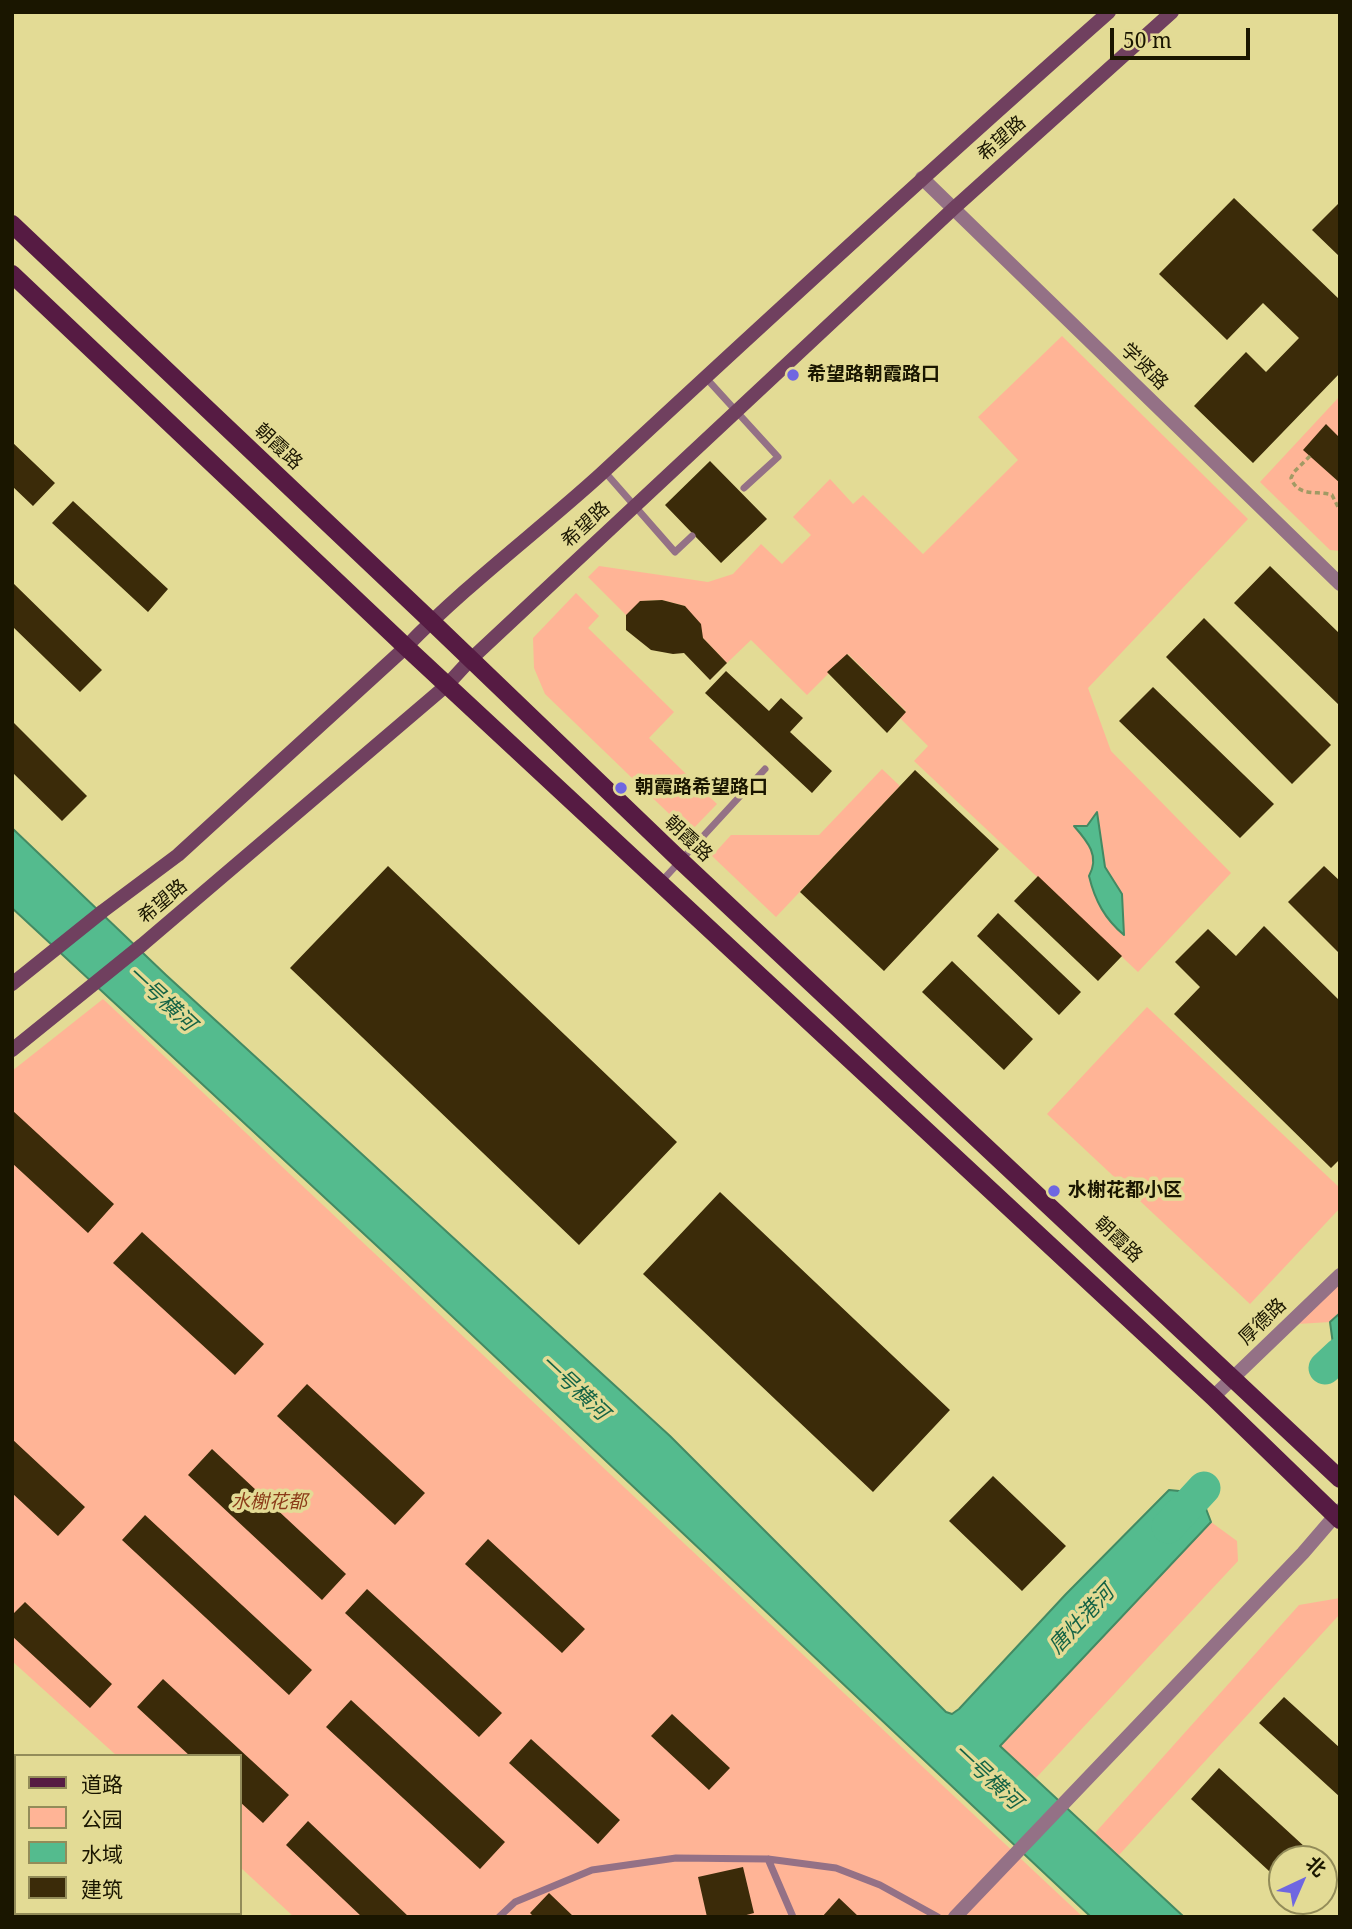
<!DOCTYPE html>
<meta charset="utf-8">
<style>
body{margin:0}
#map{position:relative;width:1352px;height:1929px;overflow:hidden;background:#e3db95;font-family:"Noto Serif","Noto Sans SC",serif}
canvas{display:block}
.frame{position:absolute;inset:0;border:14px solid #1a1600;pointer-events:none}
.legend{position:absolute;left:14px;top:1754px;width:228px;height:161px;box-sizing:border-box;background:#e3db95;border:2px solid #938c59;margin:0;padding:9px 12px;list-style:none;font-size:21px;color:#1a1600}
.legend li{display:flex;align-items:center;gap:14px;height:35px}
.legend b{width:35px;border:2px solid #938c59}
.north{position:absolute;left:1268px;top:1845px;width:70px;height:70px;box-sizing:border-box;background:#e3db95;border:2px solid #938c59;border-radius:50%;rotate:44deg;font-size:19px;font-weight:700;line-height:28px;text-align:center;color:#1a1600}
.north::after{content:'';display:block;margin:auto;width:24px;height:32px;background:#6f67e1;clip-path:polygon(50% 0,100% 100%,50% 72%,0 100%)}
.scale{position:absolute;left:1110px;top:28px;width:140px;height:32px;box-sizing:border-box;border:4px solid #1a1600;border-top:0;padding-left:9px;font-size:21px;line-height:24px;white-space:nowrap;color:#1a1600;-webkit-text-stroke:5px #e3db95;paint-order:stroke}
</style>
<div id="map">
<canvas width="1352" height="1929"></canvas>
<div class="frame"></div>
<ul class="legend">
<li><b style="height:9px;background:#561b43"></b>道路</li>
<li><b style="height:19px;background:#ffb496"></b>公园</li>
<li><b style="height:19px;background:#54bb8e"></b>水域</li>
<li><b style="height:19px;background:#3b2b09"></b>建筑</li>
</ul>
<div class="north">北</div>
<div class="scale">50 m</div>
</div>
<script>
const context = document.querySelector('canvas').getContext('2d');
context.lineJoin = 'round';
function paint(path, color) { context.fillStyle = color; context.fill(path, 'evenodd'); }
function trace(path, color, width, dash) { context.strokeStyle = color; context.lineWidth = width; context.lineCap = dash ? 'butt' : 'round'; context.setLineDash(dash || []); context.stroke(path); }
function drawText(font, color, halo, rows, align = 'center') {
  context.font = font + ' "Noto Serif","Noto Sans SC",serif'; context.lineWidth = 7; context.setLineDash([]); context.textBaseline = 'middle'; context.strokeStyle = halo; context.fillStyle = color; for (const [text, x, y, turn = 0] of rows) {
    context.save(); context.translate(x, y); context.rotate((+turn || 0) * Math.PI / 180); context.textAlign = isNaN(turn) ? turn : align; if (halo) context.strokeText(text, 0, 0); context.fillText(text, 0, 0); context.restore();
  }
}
const green = new Path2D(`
 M1062,336L1248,519L1088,688L1111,751L1231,873L1138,972L914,761L928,746L900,718L906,711L848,654L807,695L751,640L727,663L703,638L685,606L662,600L641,601L626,615L588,577L599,566L708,582L733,574L761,544L782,564L811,535L793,517L830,479L853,504L863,495L923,554L1018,460L978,417Z
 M1340,396V551L1330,550L1260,482Z
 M576,593L599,616L588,628L674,712L649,738L717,804L689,833L545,694L534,668L533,638Z
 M882,769L900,786L776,917L712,856L731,835H819Z
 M103,999L1083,1917H294L240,1867V1756H117L12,1661V1071Z
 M1147,1007L1340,1188V1208L1250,1304L1047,1114Z
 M1340,1284V1313L1330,1322L1297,1324Z
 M1211,1522L1237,1541L1238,1561L1036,1778L1000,1746Z
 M1340,1598V1614L1119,1855L1095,1833L1299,1605Z`);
const water = new Path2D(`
 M1097,812L1105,867L1122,894L1124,935C1105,919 1095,901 1089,876C1100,856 1088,842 1074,826H1087Z
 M12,828L166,975L670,1436L946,1712L952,1714L959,1709L1066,1594L1169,1490L1200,1493L1211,1522L1000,1746L1184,1917H1091L404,1271L12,908Z
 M1340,1313V1360L1335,1359L1330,1322Z`);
const river = new Path2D(`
 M1325,1368L1340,1354
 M1168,1527L1204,1488`);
const building = new Path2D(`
 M1234,198L1340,300V373L1253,463L1194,406L1246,352L1266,372L1299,338L1263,303L1227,340L1159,274Z
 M1340,202V257L1312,230Z
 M1326,424L1340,438V483L1303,450Z
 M12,442L55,483L33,506L12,486Z
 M710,461L767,519L721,563L665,505Z
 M73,501L168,589L148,612L52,523Z
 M1270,566L1340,634V706L1234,603Z
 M12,582L102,670L80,692L12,626Z
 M662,600L685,606L701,624L703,638L727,663L710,680L684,653L673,654L651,650L626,630V615L640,601Z
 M1204,618L1331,745L1292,784L1166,657Z
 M847,654L906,712L887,733L827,672Z
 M726,671L769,711L781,698L803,718L790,732L832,771L812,793L705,693Z
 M1153,687L1274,804L1240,838L1119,721Z
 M12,721L87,796L62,821L12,772Z
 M915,770L999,849L884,971L800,892Z
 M388,866L677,1142L579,1245L290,968Z
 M1324,866L1340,881V954L1288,902Z
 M1038,876L1122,956L1098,981L1014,901Z
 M998,913L1081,992L1059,1015L977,936Z
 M1264,926L1340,1001V1159L1331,1168L1174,1014L1200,987L1175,962L1208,929L1236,956Z
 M952,961L1033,1039L1004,1070L922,992Z
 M12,1110L114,1204L88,1233L12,1163Z
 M720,1192L950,1410L873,1492L643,1274Z
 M142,1232L264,1344L235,1375L113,1263Z
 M307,1384L425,1493L395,1525L277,1416Z
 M12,1439L85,1507L58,1536L12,1493Z
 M212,1449L346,1574L322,1600L188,1475Z
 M993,1476L1066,1546L1022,1591L949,1521Z
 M145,1515L312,1670L289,1695L122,1540Z
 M488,1539L585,1629L562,1653L465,1564Z
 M367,1589L502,1713L479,1737L345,1613Z
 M25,1602L112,1684L90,1708L12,1636V1615Z
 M163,1679L289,1795L263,1823L240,1802V1756H190L137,1707Z
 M1284,1697L1340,1748V1797L1259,1723Z
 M351,1700L505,1842L480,1869L326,1727Z
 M672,1714L730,1768L709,1790L651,1736Z
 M531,1739L620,1820L598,1844L509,1763Z
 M1219,1768L1318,1859H1282V1883L1191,1799Z
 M308,1821L409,1917H362L286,1845Z
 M743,1867L754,1913L739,1917H707L698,1877Z
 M549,1893L574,1917H534L530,1913Z
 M839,1898L859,1917H822Z`);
const path = new Path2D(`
 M1310,456L1294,472L1291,478C1298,498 1318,490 1332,495L1340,511
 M1340,524V525`);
const lane = new Path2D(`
 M706,378L778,457L744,488
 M604,471L675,552L692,536
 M660,883L765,769
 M768,1859L793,1917
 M499,1917L515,1902L592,1870L676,1858L768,1859L836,1868L880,1885L938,1917`);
const street = new Path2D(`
 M922,178L1340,584
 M1213,1397L1340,1275
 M955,1917L1303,1553L1340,1510`);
const secondary = new Path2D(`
 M12,984L103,911L178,855L406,647C466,585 536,533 600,475C768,319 937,164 1109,12
 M12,1050L142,945L447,685L470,660L953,209L1172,12`);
const primary = new Path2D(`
 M12,224L431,621L681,861L1340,1479
 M12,274L406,647L1213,1397L1340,1520`);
const markers = [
 [793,375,7,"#6f67e1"],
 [621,788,7,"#6f67e1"],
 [1054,1191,7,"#6f67e1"]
];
const streetNames = [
 ["希望路",1002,139,-42],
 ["学贤路",1144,367,44],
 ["朝霞路",278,447,43],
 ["希望路",586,525,-43],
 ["朝霞路",688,839,43],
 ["希望路",163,902,-40],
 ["朝霞路",1118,1240,43],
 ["厚德路",1263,1322,-44]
];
const poiNames = [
 ["希望路朝霞路口",807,375],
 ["朝霞路希望路口",635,788],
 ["水榭花都小区",1068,1191]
];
const parkNames = [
 ["水榭花都",269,1503]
];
const waterNames = [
 ["一号横河",161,999,43],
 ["一号横河",574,1388,43],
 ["唐灶港河",1082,1620,-47],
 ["一号横河",987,1777,43]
];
paint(green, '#ffb496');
paint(water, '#54bb8e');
trace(water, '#438a63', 2);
trace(river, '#54bb8e', 33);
paint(building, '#3b2b09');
trace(path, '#a19a64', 3.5, [5, 3.5]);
trace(lane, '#947186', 7);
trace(street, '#947186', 14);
trace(secondary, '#70405f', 14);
trace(primary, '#561b43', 18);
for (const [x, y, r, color] of markers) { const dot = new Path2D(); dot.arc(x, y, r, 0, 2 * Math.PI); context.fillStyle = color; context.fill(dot); trace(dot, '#e3db95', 2.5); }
drawText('19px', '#1a1600', '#e3db95', streetNames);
drawText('bold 19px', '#1a1600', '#e3db95', poiNames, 'left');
drawText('italic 19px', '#8c3c19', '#e3db95', parkNames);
drawText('italic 21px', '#146345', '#e3db95', waterNames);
</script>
